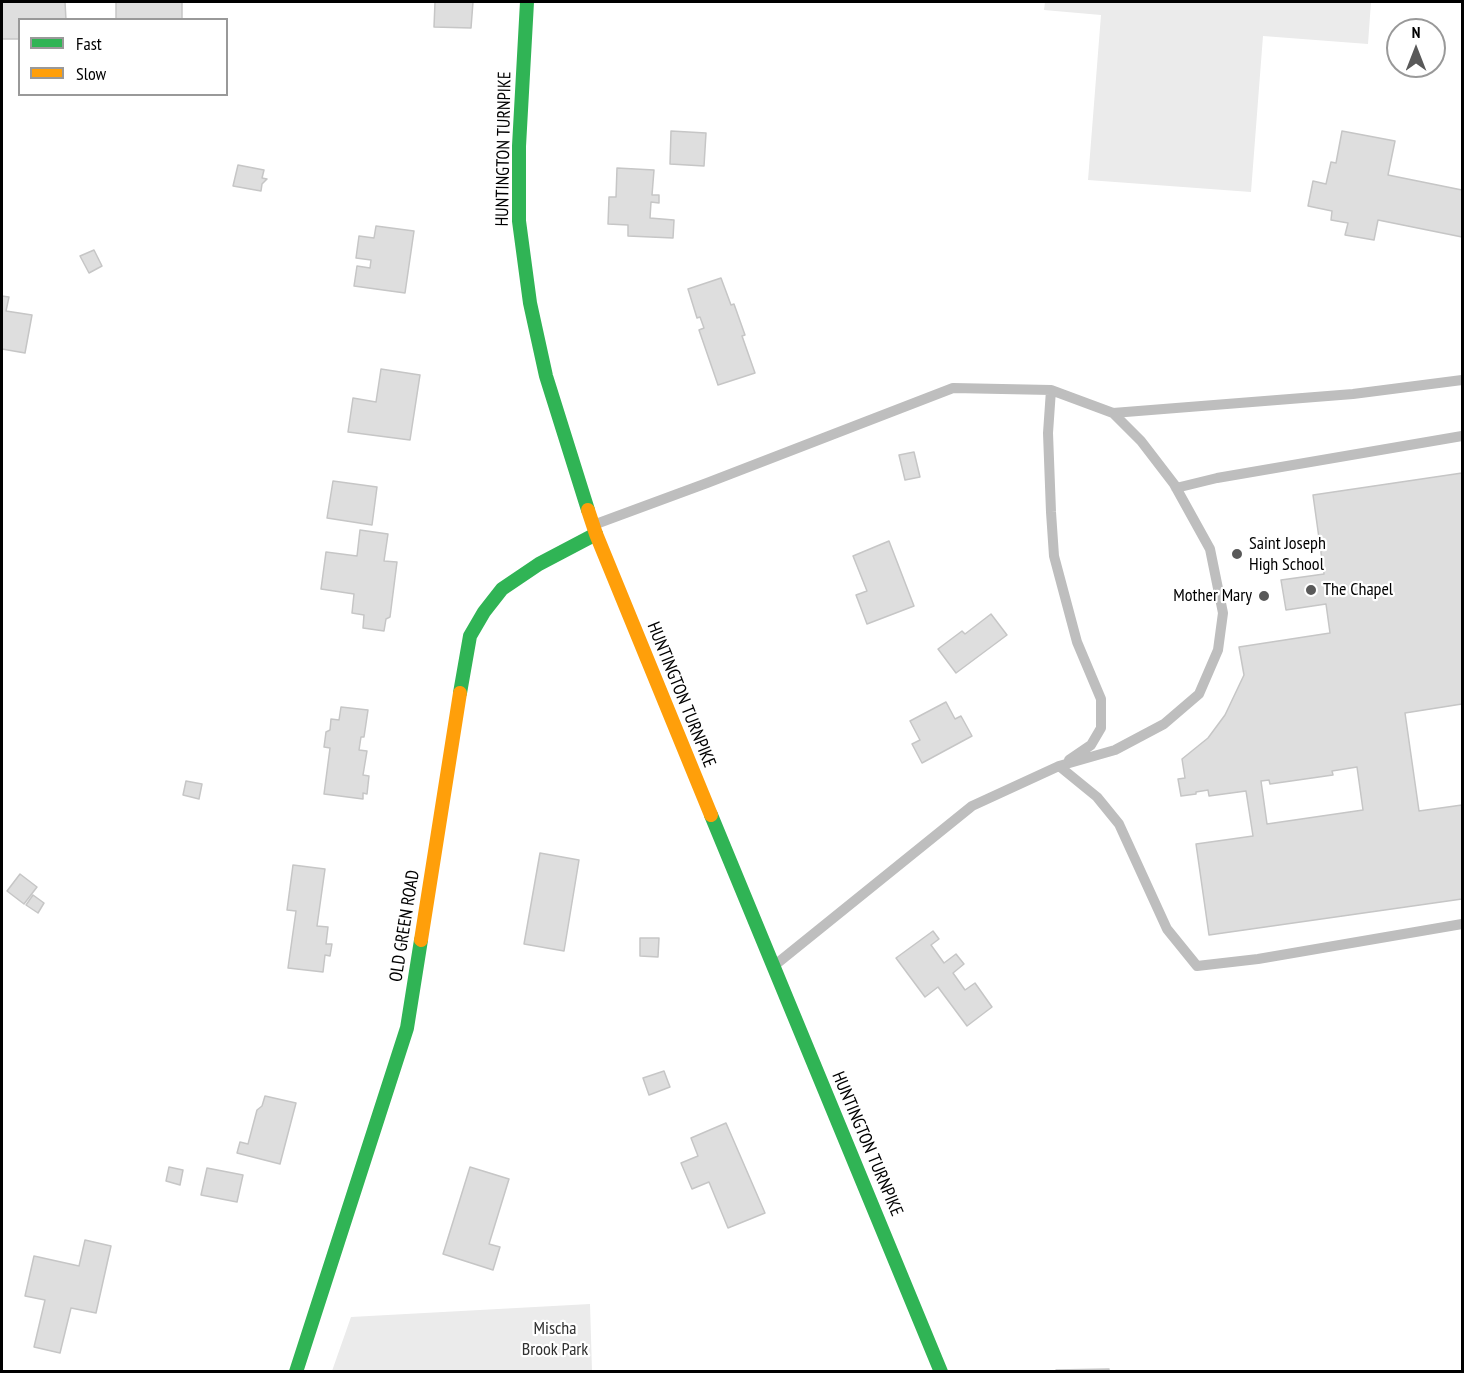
<!DOCTYPE html>
<style>
body{margin:0}
#map{position:relative;width:1464px;height:1373px;overflow:hidden;background:#fff;font-family:"PT Sans Narrow",sans-serif}
canvas{display:block}
.frame{position:absolute;inset:0;border:3px solid #000;pointer-events:none}
.legend{position:absolute;left:18px;top:18px;width:210px;height:78px;box-sizing:border-box;background:#fff;border:2px solid #999;margin:0;padding:8px 10px;list-style:none;font-size:18px;color:#000}
.legend li{display:flex;align-items:center;gap:12px;height:30px}
.legend b{width:30px;border:2px solid #999}
.north{position:absolute;left:1386px;top:18px;width:60px;height:60px;box-sizing:border-box;background:#fff;border:2px solid #999;border-radius:50%;rotate:0deg;font-size:16px;font-weight:700;line-height:24px;text-align:center;color:#000}
.north::after{content:'';display:block;margin:auto;width:21px;height:27px;background:#595959;clip-path:polygon(50% 0,100% 100%,50% 72%,0 100%)}
</style>
<div id="map">
<canvas width="1464" height="1373"></canvas>
<div class="frame"></div>
<ul class="legend">
<li><b style="height:8px;background:#30b455"></b>Fast</li>
<li><b style="height:8px;background:#ff9f0a"></b>Slow</li>
</ul>
<div class="north">N</div>
</div>
<script>
const context = document.querySelector('canvas').getContext('2d');
context.lineJoin = 'round';
function paint(path, color) { context.fillStyle = color; context.fill(path, 'evenodd'); }
function trace(path, color, width, dash) { context.strokeStyle = color; context.lineWidth = width; context.lineCap = dash ? 'butt' : 'round'; context.setLineDash(dash || []); context.stroke(path); }
function drawText(font, color, halo, rows, align = 'center') {
  context.font = font + ' "PT Sans Narrow",sans-serif'; context.lineWidth = 4.5; context.setLineDash([]); context.textBaseline = 'middle'; context.strokeStyle = halo; context.fillStyle = color; for (const [text, x, y, turn = 0] of rows) {
    context.save(); context.translate(x, y); context.rotate((+turn || 0) * Math.PI / 180); context.textAlign = isNaN(turn) ? turn : align; if (halo) context.strokeText(text, 0, 0); context.fillText(text, 0, 0); context.restore();
  }
}
const green = new Path2D(`
 M1045,2H1371L1368,44L1263,36L1251,192L1088,180L1101,15L1044,10Z
 M590,1304L592,1371H332L351,1317Z`);
const building = new Path2D(`
 M2,2H65L66,20H20V39H2Z
 M116,2H182V20H116Z
 M435,2H473L471,28L434,27Z
 M671,131L706,133L704,166L670,164Z
 M1342,131L1395,141L1388,175L1462,190V237L1378,220L1374,240L1345,235L1348,223L1331,220L1332,211L1308,206L1313,181L1326,184L1331,162L1336,163Z
 M238,165L264,170L262,178L267,179L262,184L261,191L233,186Z
 M617,168L654,170L652,195H659V203L651,202L650,218L674,220L673,238L628,236V225L608,224L609,197H616Z
 M376,226L414,231L405,293L354,286L357,266L370,268L371,260L356,258L359,236L374,238Z
 M94,250L102,266L89,273L80,256Z
 M721,278L731,305L734,304L745,335L742,336L755,373L718,385L699,330L704,328L700,317L697,318L688,289Z
 M2,296L9,297L6,311L32,315L25,353L2,349Z
 M381,369L420,375L410,440L348,432L353,398L376,402Z
 M914,452L920,477L905,480L899,455Z
 M1462,473V704L1405,713L1419,811L1462,805V899L1209,935L1196,844L1253,836L1246,791L1209,796L1208,790L1196,792V794L1181,796L1178,779L1185,778L1182,759L1208,738L1225,715L1244,675L1239,647L1330,633L1326,604L1286,610L1281,580L1324,574L1313,495ZM1357,767L1363,810L1267,824L1261,781L1269,780L1270,784L1333,775L1332,771Z
 M333,481L377,487L372,525L327,518Z
 M360,530L388,534L384,561L397,562L390,617L386,619L384,631L363,628L364,615L352,613L354,594L321,589L326,552L357,556Z
 M889,541L914,606L867,624L856,595L867,591L853,556Z
 M991,614L1007,635L956,673L938,649L962,631L965,634Z
 M946,702L955,719L961,716L972,736L922,763L912,744L920,740L910,721Z
 M341,707L368,710L364,737H361L359,750L367,751L363,775L369,776L367,794L363,793V799L324,794L330,748L324,747L326,732L330,730L331,719L339,720Z
 M186,781L202,784L199,799L183,795Z
 M540,853L579,860L564,951L524,944Z
 M293,865L325,869L317,926L328,927L326,944H332L330,956L325,955L323,972L288,968L296,911L287,910Z
 M20,874L37,887L24,904L7,891Z
 M33,895L44,903L38,913L26,905Z
 M933,931L939,939L931,945L944,963L956,954L964,964L953,973L965,990L975,983L992,1007L967,1026L938,987L925,997L896,958Z
 M640,938H659L658,957L640,956Z
 M664,1071L670,1087L649,1095L643,1078Z
 M265,1096L296,1103L280,1164L237,1153L240,1142L248,1144L257,1110L262,1106Z
 M726,1123L765,1213L728,1228L709,1182L692,1189L681,1163L698,1156L691,1138Z
 M169,1167L183,1170L180,1185L166,1181Z
 M470,1167L509,1179L489,1244L500,1247L493,1270L443,1254Z
 M207,1168L243,1175L237,1202L201,1195Z
 M85,1240L111,1246L96,1313L71,1308L60,1353L34,1347L45,1300L25,1296L34,1256L79,1266Z
 M1109,1369V1372H1056V1370Z`);
const lane = new Path2D(`
 M1051,390L1048,433L1051,512L1054,556L1077,642L1101,699V728L1091,745L1069,760
 M1113,413L1353,394L1462,380
 M1176,488L1217,478L1462,436
 M596,524L707,483L953,388L1051,390L1113,413L1141,441L1174,484L1210,549L1223,613L1218,650L1199,694L1164,724L1115,750L1059,766L972,806L775,965
 M1059,766L1097,797L1119,824L1167,929L1197,966L1258,959L1462,924`);
const fast = new Path2D(`
 M527,2L519,146V221L530,303L546,376L588,510
 M460,693L470,636L484,612L502,589L539,564L596,534
 M711,815L941,1372
 M296,1372L407,1028L421,940`);
const slow = new Path2D(`
 M588,510L596,534L711,815
 M421,940L460,693`);
const markers = [
 [1237,554,6,"#595959"],
 [1311,590,6,"#595959"],
 [1264,596,6,"#595959"]
];
const streetNames = [
 ["HUNTINGTON TURNPIKE",504,149,-89],
 ["HUNTINGTON TURNPIKE",681,695,68],
 ["OLD GREEN ROAD",405,926,-81],
 ["HUNTINGTON TURNPIKE",867,1144,67]
];
const poiNames = [
 ["Saint Joseph",1249,544],
 ["High School",1249,565],
 ["The Chapel",1323,590],
 ["Mother Mary",1252,596,"right"]
];
const parkNames = [
 ["Mischa",555,1329],
 ["Brook Park",555,1350]
];
paint(green, '#ebebeb');
paint(building, '#dedede');
trace(building, '#c6c6c6', 1.5);
trace(lane, '#bebebe', 10);
trace(fast, '#30b455', 14);
trace(slow, '#ff9f0a', 14);
for (const [x, y, r, color] of markers) { const dot = new Path2D(); dot.arc(x, y, r, 0, 2 * Math.PI); context.fillStyle = color; context.fill(dot); trace(dot, '#fff', 2); }
drawText('18px', '#000', '#fff', streetNames);
drawText('18px', '#000', '#fff', poiNames, 'left');
drawText('18px', '#313131', '#fff', parkNames);
</script>
